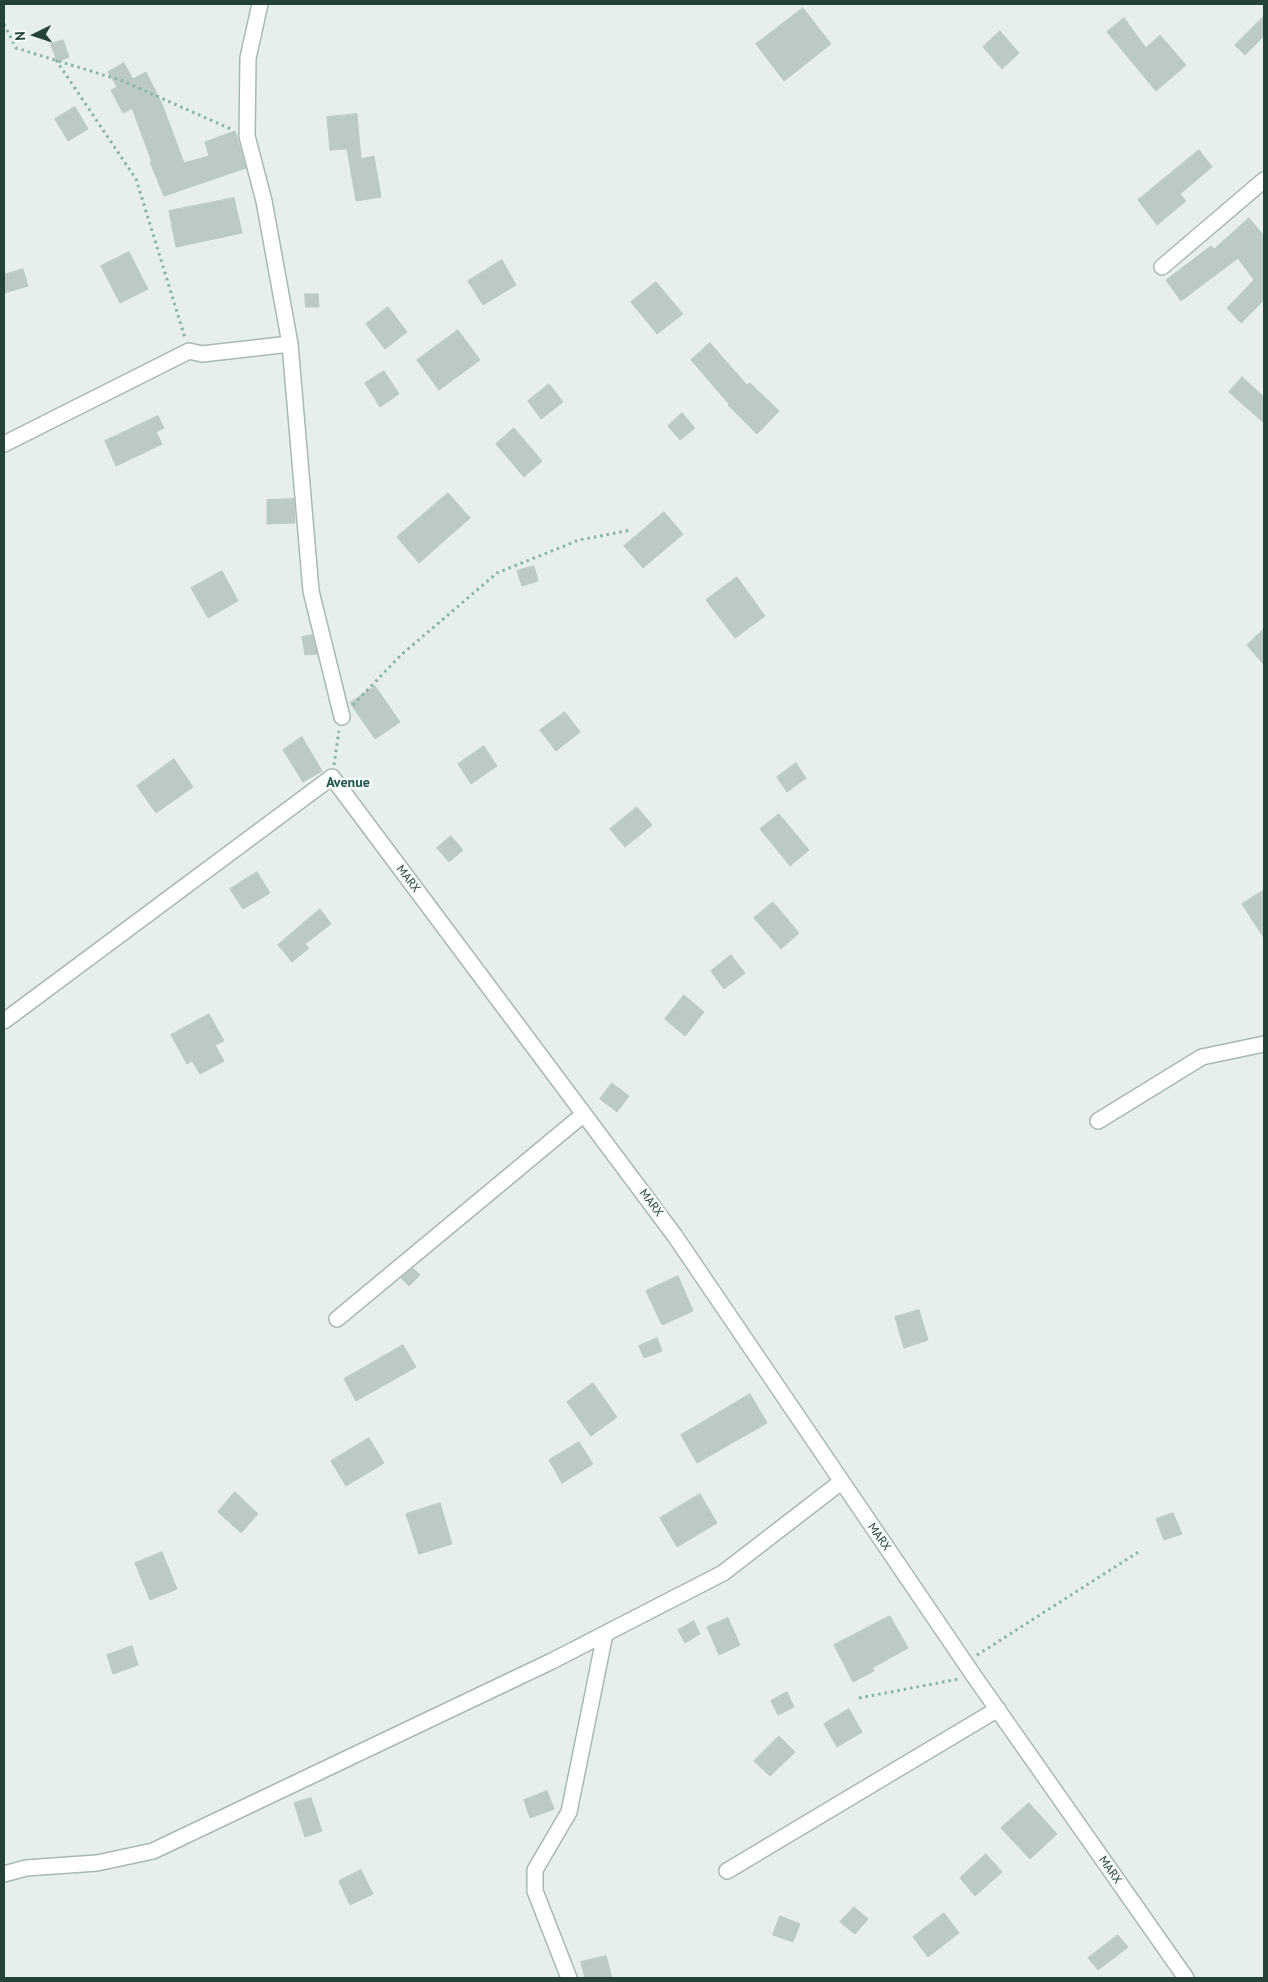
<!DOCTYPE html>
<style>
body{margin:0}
#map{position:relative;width:1268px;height:1982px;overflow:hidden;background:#e6efeb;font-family:"PT Sans",sans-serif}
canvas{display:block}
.frame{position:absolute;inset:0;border:5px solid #24423a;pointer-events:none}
.north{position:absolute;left:10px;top:10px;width:50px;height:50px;-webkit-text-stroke:4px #f7fbf9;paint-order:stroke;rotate:266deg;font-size:14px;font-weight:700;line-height:20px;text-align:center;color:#24423a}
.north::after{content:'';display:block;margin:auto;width:18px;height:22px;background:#24423a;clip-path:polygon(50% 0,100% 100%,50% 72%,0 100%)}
</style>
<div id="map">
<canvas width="1268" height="1982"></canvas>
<div class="frame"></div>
<div class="north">N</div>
</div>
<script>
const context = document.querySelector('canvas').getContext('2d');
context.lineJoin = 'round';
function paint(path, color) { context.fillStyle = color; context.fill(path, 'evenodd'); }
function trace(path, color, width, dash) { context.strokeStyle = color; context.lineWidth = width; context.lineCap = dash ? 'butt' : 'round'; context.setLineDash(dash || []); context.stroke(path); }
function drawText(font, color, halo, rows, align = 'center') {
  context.font = font + ' "PT Sans",sans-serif'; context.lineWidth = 5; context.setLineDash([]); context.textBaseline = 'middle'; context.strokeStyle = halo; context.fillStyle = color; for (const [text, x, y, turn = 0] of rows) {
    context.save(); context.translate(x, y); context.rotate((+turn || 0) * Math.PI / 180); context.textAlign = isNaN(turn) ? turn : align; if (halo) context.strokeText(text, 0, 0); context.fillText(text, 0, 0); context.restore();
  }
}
const building = new Path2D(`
 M803,8L831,44L784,81L756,44Z
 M1264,16V36L1245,55L1235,45Z
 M1124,18L1146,48L1160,35L1186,65L1156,91L1107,32Z
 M1000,31L1019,53L1002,69L983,47Z
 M63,40L69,57L57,62L51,44Z
 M124,63L133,79L146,72L162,104L184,163L209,156L205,142L235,131L246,168L164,196L150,162H152L132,108L123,113L111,90L117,87L108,72Z
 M75,107L88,129L68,141L55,119Z
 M357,114L361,159L374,156L381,197L356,201L347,149L330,150L327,117Z
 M1199,150L1212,167L1180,194L1186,201L1157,225L1138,200Z
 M234,198L242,233L176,247L169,211Z
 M1249,218L1264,236V300L1241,323L1227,308L1254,280L1238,258L1181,301L1166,280L1211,246L1214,249Z
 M129,252L148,289L120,303L101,266Z
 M502,260L516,285L483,305L468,281Z
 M23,269L28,286L4,293V275Z
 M656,282L683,314L657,334L631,302Z
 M305,294H318L319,307H306Z
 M388,307L407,332L385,349L366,324Z
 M458,330L480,360L439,390L417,360Z
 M710,343L747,385L750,383L779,411L757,434L728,405L729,404L691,360Z
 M384,371L399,394L380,407L365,383Z
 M1242,377L1264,397V423L1229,392Z
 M549,384L563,402L541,419L528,401Z
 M682,413L695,428L680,440L668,426Z
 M158,416L164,428L156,432L162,444L116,466L105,441Z
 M514,428L542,461L524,477L496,444Z
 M448,493L470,518L419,563L397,537Z
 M294,499L295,523L267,524V500Z
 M664,512L683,534L643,568L624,546Z
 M534,566L538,581L522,586L517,571Z
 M222,571L238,601L208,618L191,588Z
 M737,577L765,616L735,638L706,600Z
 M1264,629V665L1247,645Z
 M312,635L317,654L305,655L302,637Z
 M375,686L400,722L375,739L350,703Z
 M565,712L580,732L556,751L540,730Z
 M302,737L322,771L303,782L283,750Z
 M484,746L497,766L471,784L458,764Z
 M174,759L193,787L156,813L137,786Z
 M796,763L806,778L787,792L777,777Z
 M637,807L652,825L625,847L610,829Z
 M779,814L809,850L790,866L760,829Z
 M451,836L463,850L449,862L437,848Z
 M257,872L270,893L243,909L230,889Z
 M1264,890V938L1242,904Z
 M773,902L799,933L781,949L754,918Z
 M320,909L331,924L305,944L309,948L292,962L278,945Z
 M731,955L745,973L724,989L711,971Z
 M684,995L704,1012L685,1036L665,1019Z
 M209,1014L224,1041L215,1045L224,1061L200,1074L192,1061L187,1064L171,1035Z
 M612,1083L629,1096L617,1112L600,1099Z
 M413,1268L420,1275L409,1286L401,1278Z
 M678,1276L693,1311L662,1325L646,1291Z
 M919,1310L928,1340L904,1348L895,1317Z
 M657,1338L662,1351L644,1358L639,1346Z
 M403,1345L416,1367L356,1401L344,1379Z
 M593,1383L617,1417L591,1436L567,1402Z
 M750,1394L767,1423L697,1463L681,1435Z
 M369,1438L384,1463L346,1486L331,1461Z
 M579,1442L593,1464L562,1483L549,1460Z
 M235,1492L258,1514L241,1533L218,1512Z
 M700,1494L717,1523L677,1547L660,1518Z
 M440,1503L452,1544L419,1554L406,1514Z
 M1173,1513L1182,1534L1164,1540L1156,1519Z
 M162,1552L177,1589L150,1600L135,1563Z
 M890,1616L908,1648L872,1668L874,1671L853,1682L834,1645Z
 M728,1618L740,1645L719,1655L707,1627Z
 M694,1621L700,1634L685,1643L678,1630Z
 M132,1646L138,1665L113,1674L107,1655Z
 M787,1692L794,1707L778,1715L771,1701Z
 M849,1709L862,1732L837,1747L824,1724Z
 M779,1736L795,1752L770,1776L754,1761Z
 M547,1791L554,1809L530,1818L524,1800Z
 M311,1798L322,1831L305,1837L294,1803Z
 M1029,1803L1057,1834L1030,1859L1001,1828Z
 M986,1854L1002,1872L975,1896L960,1878Z
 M361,1870L373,1894L350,1905L339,1881Z
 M854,1907L868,1919L855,1934L840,1922Z
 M944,1913L959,1933L928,1957L913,1937Z
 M780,1916L800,1924L793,1942L773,1935Z
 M1118,1935L1128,1947L1098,1970L1088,1958Z
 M606,1956L612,1978H585L581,1962Z`);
const path = new Path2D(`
 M4,24L16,48L123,81L233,130
 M56,60L136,179L185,338
 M353,705L401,655L497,573L579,540L631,530
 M334,765L339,731
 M977,1655L1140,1551
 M859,1698L959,1679`);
const street = new Path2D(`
 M260,4L248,58L247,136L264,201L290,344L311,591L342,717
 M1162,267L1264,180
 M4,444L189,351L202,354L290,344
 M4,1021L332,777L675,1236L974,1676L1186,1978
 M1098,1121L1202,1057L1264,1044
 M337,1319L584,1114
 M727,1871L998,1709
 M4,1874L26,1868L97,1863L153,1851L552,1661L723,1573L841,1482
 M569,1978L535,1891V1870L569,1812L605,1634`);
const streetNames = [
 ["MARX",408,879,53],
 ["MARX",651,1203,53],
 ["MARX",879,1537,55],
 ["MARX",1110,1870,55]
];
const neighbourhoodNames = [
 ["Avenue",348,783]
];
paint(building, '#bbcac4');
trace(building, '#b8c9c2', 1);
trace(street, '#a8b8b2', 18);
trace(path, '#86b3a5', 3, [2.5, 4]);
trace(street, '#fff', 15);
drawText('12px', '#24423a', '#f7fbf9', streetNames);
drawText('bold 14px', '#1f5548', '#f7fbf9', neighbourhoodNames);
</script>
